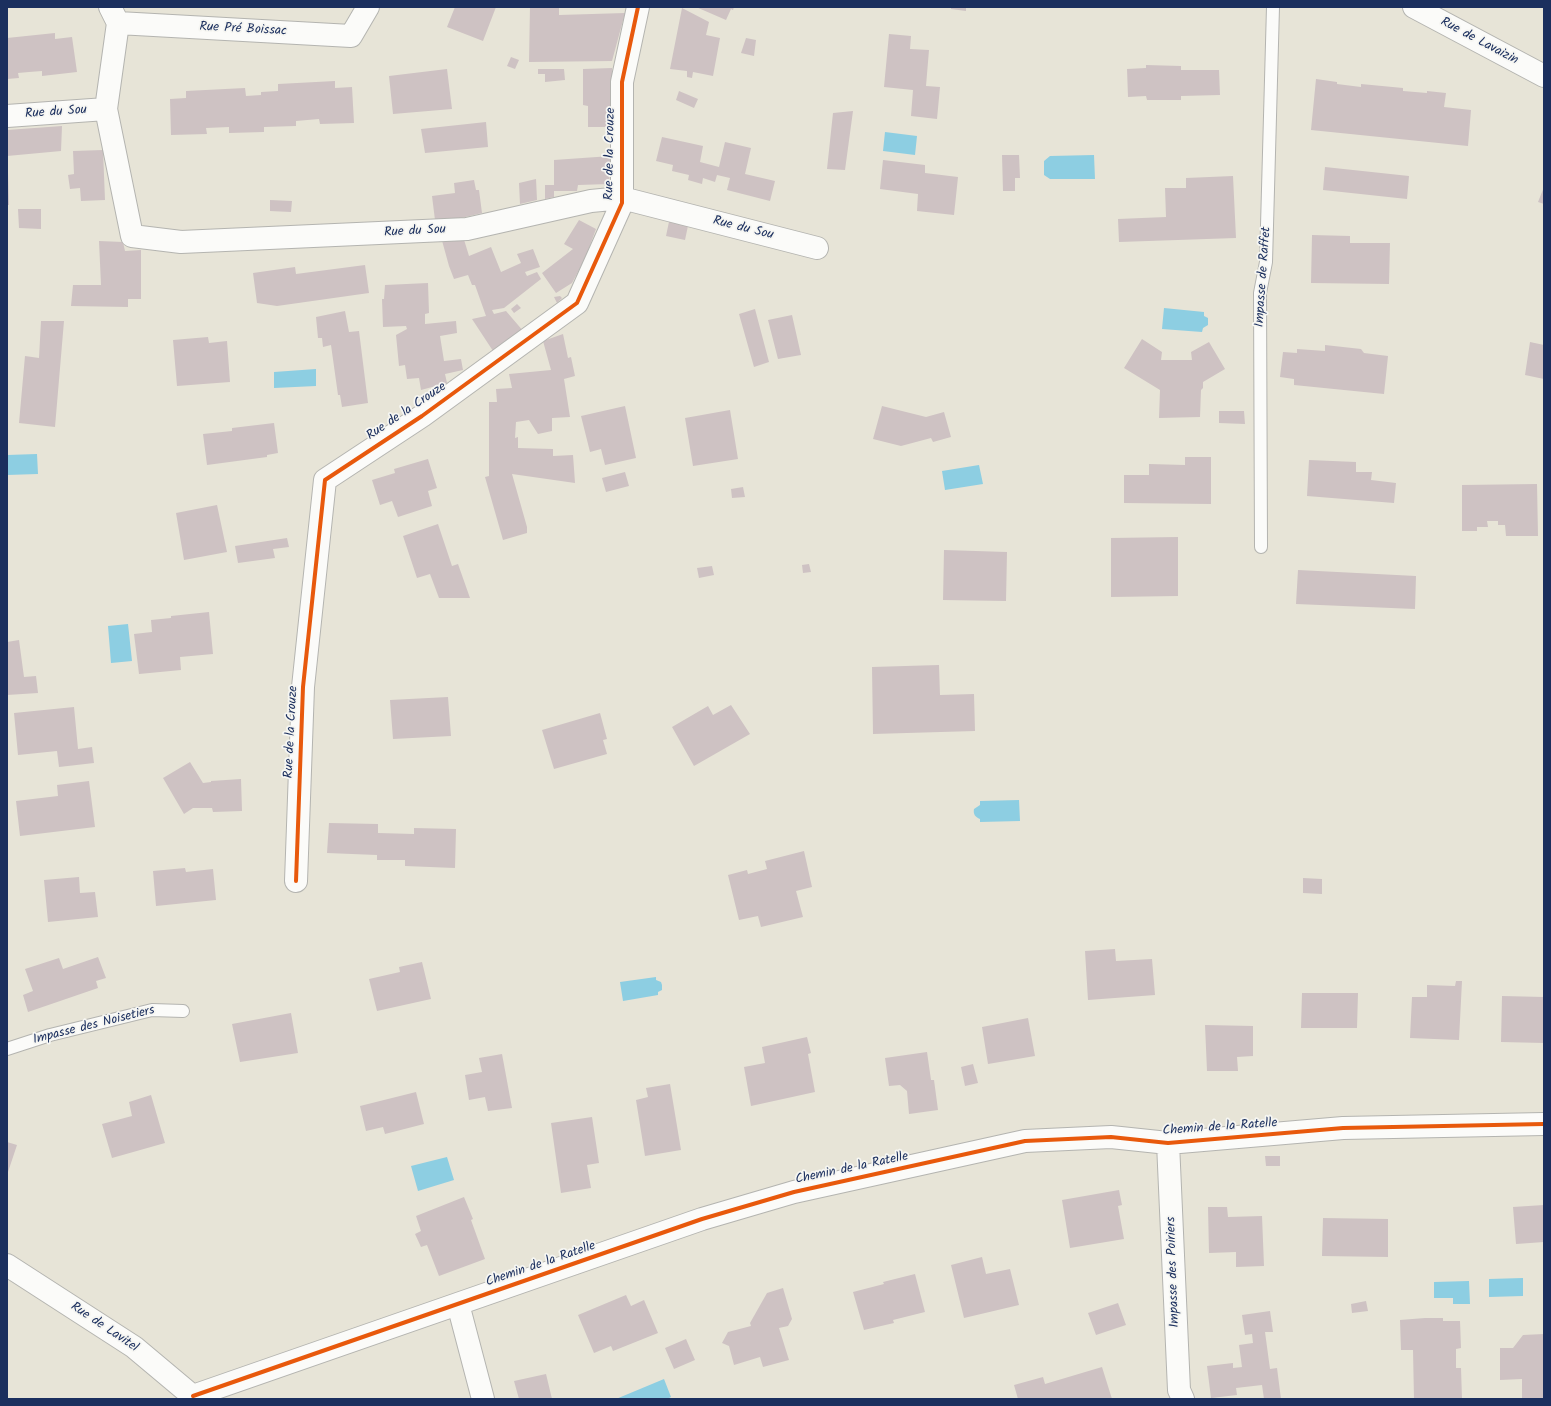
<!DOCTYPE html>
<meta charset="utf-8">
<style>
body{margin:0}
#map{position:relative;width:1551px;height:1406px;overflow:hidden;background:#e7e4d7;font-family:Kalam,sans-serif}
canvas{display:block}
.frame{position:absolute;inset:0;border:8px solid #1b2f5e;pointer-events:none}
</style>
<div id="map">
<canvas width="1551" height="1406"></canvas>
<div class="frame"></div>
</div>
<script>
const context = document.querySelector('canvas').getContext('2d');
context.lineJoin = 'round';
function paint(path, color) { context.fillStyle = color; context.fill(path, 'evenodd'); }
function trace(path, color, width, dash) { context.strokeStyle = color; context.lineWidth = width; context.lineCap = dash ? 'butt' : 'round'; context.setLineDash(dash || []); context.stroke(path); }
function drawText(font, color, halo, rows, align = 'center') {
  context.font = font + ' Kalam,sans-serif'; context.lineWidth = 3.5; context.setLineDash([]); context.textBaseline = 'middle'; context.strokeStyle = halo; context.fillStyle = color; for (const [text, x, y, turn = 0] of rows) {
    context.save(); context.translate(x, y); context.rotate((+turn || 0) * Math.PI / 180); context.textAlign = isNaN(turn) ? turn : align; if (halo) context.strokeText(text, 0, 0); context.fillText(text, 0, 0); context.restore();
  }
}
const water = new Path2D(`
 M885,132L917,136L915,155L883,151Z
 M1094,155L1095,179H1050L1044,175V161L1050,156Z
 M1164,308L1204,312V316L1208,318V325L1203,328L1202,332L1162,329Z
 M316,369V386L274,388V372Z
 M37,454L38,474L7,475V455Z
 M979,465L983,484L945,490L942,471Z
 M128,624L132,661L111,663L108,626Z
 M1019,800L1020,821L980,822V819C975,817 973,814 974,809L980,805V801Z
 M656,977V980L661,982L662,985V990L658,992V995L623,1001L620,982Z
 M447,1157L454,1180L418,1191L411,1166Z
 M1523,1278V1296L1489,1297V1279Z
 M1469,1281L1470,1304H1453V1298H1434V1282Z
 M664,1379L671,1397L667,1399H616Z`);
const building = new Path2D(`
 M455,7H496L483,41L447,27Z
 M530,7H559V15L625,13L612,61L529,62Z
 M696,7H734L733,10L731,9L726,20Z
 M951,7H966V11L951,9Z
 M682,8L709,22L706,35L720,38L713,76L693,72L692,78L687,77V71L670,69Z
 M55,33V39L72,37L77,72L42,76V71L29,72L18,73L19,78L7,79V38Z
 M889,34L911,36L910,49L929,50L926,86L940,87L937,119L911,116L913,90L884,87Z
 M746,38L756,40L754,56L741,53Z
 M511,57L519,60L515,69L507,66Z
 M1146,65L1181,66V70H1219L1220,95L1181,96V100H1147L1146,96L1128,97L1127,69L1146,68Z
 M612,68L613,127H588V106L583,105V69Z
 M447,69L452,109L393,114L389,76Z
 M538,69H564L565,80L545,82V74H538Z
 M1316,79L1337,82V84L1361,87V84L1403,88V91L1427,93V91L1446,93L1444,107L1471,110L1468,146L1311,130Z
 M335,81V88L352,87L354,123L320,124L319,119L296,121V126L264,127V132L229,133V127L206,128L207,134L171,135L170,99L186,98V91L245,88L246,96L261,95V92L278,91V84Z
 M679,91L698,99L694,108L676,100Z
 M853,111L845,170L827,169L833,113Z
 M486,122L488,147L425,153L421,129Z
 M62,126L61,151L7,156V130Z
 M662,137L703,146L700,162L719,167L725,142L751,148L745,174L775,181L770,201L727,190L730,178L717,175L715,182L703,178L702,184L688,180L689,175L672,171L673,165L656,161Z
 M103,150L105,200L81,201L80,188L70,189L68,175L74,174L73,151Z
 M1002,155H1019L1020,178H1015V191H1003Z
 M611,156L609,184L578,185L577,191H554V197L545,199V185H554V160Z
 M883,160L925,165V173L958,177L954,215L917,211L918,194L880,189Z
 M1325,167L1409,176L1407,199L1323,190Z
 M7,172H8L9,205H7Z
 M1233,176L1236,238L1119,242L1118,219L1166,217L1165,188H1186V178Z
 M536,179L537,200L520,204L519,183Z
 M474,180L476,190H479L482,213L461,218L435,220L432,196L455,193L454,183Z
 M1544,187V204L1538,202Z
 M270,200L292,201L291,212L270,211Z
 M18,209H41V229L19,228Z
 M670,217L689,221L685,240L666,236Z
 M579,220L596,229L585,259L572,283L556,293L542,273L573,249L564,244Z
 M462,233L469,256L491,247L501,272L521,263L517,254L533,249L540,267L525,272L527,276L537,272L541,279L504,308L492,310L494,314L506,311L524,332L495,354L472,319L486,316L475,285H472L468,275L454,279L449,266L441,237Z
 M1312,235L1350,236V243H1390L1389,284L1311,283Z
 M99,241L123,242L125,251L141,250V299H128V307L71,306L73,285H101Z
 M365,265L369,293L277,306L257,303L253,273L295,267L296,274Z
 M428,283L429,313L425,314V324L456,321L457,333L440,336L444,361L461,359L463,370L445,374L447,383L421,390L419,378L407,379L405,365L399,366L396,335L407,329L406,326L383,327L382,299H384L385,285Z
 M560,296L562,298L557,303L554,297Z
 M517,304L521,308L514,313L511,309Z
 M755,309L769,362L754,367L739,314Z
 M345,311L349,332L359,331L368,403L342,407L340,395H338L331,345L323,347L322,338H318L316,317Z
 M792,315L801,355L778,359L768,320Z
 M41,321H64L55,427L19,423L25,356L39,358Z
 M563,334L568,358L571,357L575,376L564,379L570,417L552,418V431L538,434L529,420L516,422L515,438L518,437V448L553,449V456L573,455L575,483L512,474L527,527V533L503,540L485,477L489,476V402H497L496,389L512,388L509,374L551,370L543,341Z
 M208,337L209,343L227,341L230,382L177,386L173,340Z
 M1142,339L1162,352L1161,360H1192L1191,352L1209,342L1225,369L1203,382V388L1201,390L1200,417L1159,418L1160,390L1124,368Z
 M1530,342L1544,345V379L1525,375Z
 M1325,345L1361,349L1364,353L1388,356L1384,394L1294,385V379L1280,377L1283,352L1297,353V349L1325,351Z
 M625,406L636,458L605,465L601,449L590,452L581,416Z
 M882,406L926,417L944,412L951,437L933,442L931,438L901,446L873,439Z
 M730,410L738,459L693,466L685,418Z
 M1219,411H1244L1245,424L1219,423Z
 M274,423L278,453L267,455V457L207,465L203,434L232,431V428Z
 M1185,457H1211V504L1124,503V475H1149V464L1185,465Z
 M428,459L437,488L428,491L432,506L398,517L392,501L380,505L372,480L395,473L394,469Z
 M1309,460L1356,462V472H1372L1371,480L1396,483L1394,503L1307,496Z
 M625,472L629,486L606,492L602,478Z
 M1537,484L1538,536H1506L1505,525H1498V521H1487L1488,527H1477V531H1462V485Z
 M743,487L745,497L732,498L731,489Z
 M217,505L227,552L184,560L176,513Z
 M438,524L452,566L458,564L470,598H439L430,574L417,578L403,536Z
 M1178,537V596L1111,597V538Z
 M287,538L289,547L273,549L275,558L238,563L235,546Z
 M944,550L1007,552L1006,601L943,600Z
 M809,564L811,572L803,573L802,565Z
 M712,566L714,575L699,578L697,568Z
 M1298,570L1416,576L1415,609L1296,604Z
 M209,612L213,654L180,657L181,670L139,674L134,634L152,632L151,620L171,618V616Z
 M19,640L24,677L36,676L38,693L7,695V642Z
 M939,665L940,695L974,694L975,731L873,734L872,667Z
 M448,697L451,736L393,739L390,700Z
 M731,705L750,734L694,766L672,727L708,706L713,715Z
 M74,707L78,749L92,747L94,763L59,767L57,751L18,755L14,713Z
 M600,713L607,739L603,740L607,754L554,769L542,730Z
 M190,762L203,783L211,782V781L241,779L242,811L213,812L212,808H193L184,814L163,778Z
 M89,781L95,827L20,836L16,801L58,796L57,785Z
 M329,823L378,824V833L414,834V828L456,829L455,868L405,866V860H377V855L327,853Z
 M804,851L812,887L796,891L803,917L761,927L758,916L739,920L728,875L747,870L748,874L767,869L765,861Z
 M185,868L186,872L213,869L216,900L156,906L153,871Z
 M79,877L80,893L95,892L98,917L48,922L44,880Z
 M1303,878L1322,879V894L1303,893Z
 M1115,949L1116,961L1152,959L1155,995L1088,1000L1085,951Z
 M98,957L106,978L96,981L98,988L28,1012L23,995L33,991L25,969L59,958L63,969Z
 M422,962L431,999L377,1011L369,979L400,972L399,967Z
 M1456,981H1462L1459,1040L1410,1038L1412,997H1427V985L1455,986Z
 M1302,993H1358L1357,1028H1301Z
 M1502,996L1544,997V1043L1501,1042Z
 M291,1013L298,1053L240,1062L232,1024Z
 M1028,1018L1035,1056L988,1064L982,1027Z
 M1205,1025L1253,1026V1056L1237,1057L1238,1071H1207Z
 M807,1037L811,1053L808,1054L815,1092L751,1106L744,1067L765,1063L762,1047Z
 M927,1052L931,1080H934L938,1110L909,1114L907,1091L900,1085L889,1086L885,1058Z
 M502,1054L512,1108L488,1111L485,1097L469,1100L465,1075L482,1072L479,1058Z
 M973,1064L978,1083L965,1086L961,1067Z
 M670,1084L681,1150L645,1156L636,1100L648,1097L646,1088Z
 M416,1092L424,1124L385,1134L383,1127L366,1131L360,1106Z
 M151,1095L165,1143L112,1158L102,1124L132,1116L129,1102Z
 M592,1117L599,1163L587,1165L591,1188L561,1193L551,1123Z
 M7,1142L17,1145L7,1175Z
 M1265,1156H1280V1166H1266Z
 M1119,1190L1122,1205L1118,1206L1124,1239L1070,1248L1062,1200Z
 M464,1197L473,1219L471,1220L485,1259L439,1276L427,1245L421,1247L415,1234L421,1231L416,1216Z
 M1544,1205V1242L1516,1244L1513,1207Z
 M1208,1207H1227L1228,1217L1262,1216L1264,1266L1236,1267V1252L1209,1253Z
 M1323,1218L1388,1219V1257L1322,1256Z
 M982,1257L986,1274L1010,1269L1019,1305L964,1318L951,1265Z
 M915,1274L925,1312L893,1320L894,1323L864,1330L853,1292L884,1284L883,1282Z
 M783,1288L792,1319L788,1326L779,1328L789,1360L763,1367L760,1357L734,1365L729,1346L722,1343L728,1332L751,1326L750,1323L767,1293Z
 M626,1295L631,1306L644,1300L658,1333L613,1351L611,1346L594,1353L578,1315Z
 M1366,1301L1368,1311L1352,1313L1351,1304Z
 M1118,1303L1126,1325L1096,1335L1088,1313Z
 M1270,1311L1273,1332H1265L1270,1369L1277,1368L1281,1399H1264L1262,1385L1236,1388L1237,1395L1211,1398L1207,1366L1233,1363V1368L1242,1367L1239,1345L1253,1343L1252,1334L1245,1335L1242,1315Z
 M1425,1318H1443V1321H1460L1461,1348L1456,1349V1368H1461L1462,1399H1414L1413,1350H1401L1400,1320Z
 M1544,1334V1399H1522V1379L1500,1380V1348H1513L1523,1335Z
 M686,1339L695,1360L674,1369L665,1348Z
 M1102,1367L1112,1399H1018L1014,1385L1043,1377L1045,1384Z
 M546,1374L552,1399H519L514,1381Z`);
const service = new Path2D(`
 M1261,547L1260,293L1266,262L1273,7
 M7,1049L50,1035L152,1010L183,1011`);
const minor = new Path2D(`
 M110,7L118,23L351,36L368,7
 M106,109L132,236L181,242L467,229L591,201L622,198L817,248
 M7,116L106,109L118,23
 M296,881L303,687L325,480L422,416L577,303L622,203V82L638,7
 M1168,1143L1179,1390L1183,1399
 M7,1265L134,1347L196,1399
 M458,1304L483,1399
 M193,1396L702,1219L794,1192L1025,1141L1111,1137L1168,1143L1343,1128L1544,1124`);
const secondary = new Path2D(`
 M1414,7L1544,76`);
const cycleway = new Path2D(`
 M296,881L303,687L325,480L422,416L577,303L622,203V82L638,7
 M193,1396L702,1219L794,1192L1025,1141L1111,1137L1168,1143L1343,1128L1544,1124`);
const streetNames = [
 ["Rue Pré Boissac",243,30,3],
 ["Rue de Lavaizin",1479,42,28],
 ["Rue du Sou",56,113,-4],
 ["Rue de la Crouze",611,154,-89],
 ["Rue du Sou",743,229,14],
 ["Rue du Sou",415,232,-3],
 ["Impasse de Raffet",1264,277,-86],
 ["Rue de la Crouze",407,412,-34],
 ["Rue de la Crouze",292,732,-87],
 ["Impasse des Noisetiers",94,1026,-14],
 ["Chemin de la Ratelle",1220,1128,-4],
 ["Chemin de la Ratelle",852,1169,-12],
 ["Chemin de la Ratelle",541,1265,-19],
 ["Impasse des Poiriers",1174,1272,-92],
 ["Rue de Lavitel",104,1328,34]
];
paint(water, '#8dcee2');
paint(building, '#cec2c3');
trace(service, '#b4b4b0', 14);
trace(minor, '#b4b4b0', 24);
trace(secondary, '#b4b4b0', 24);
trace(service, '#fbfbf9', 12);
trace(minor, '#fbfbf9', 22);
trace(secondary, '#fbfbf9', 22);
trace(cycleway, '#e8590c', 4);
drawText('13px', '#1b2f5e', '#f6f6f2', streetNames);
</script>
